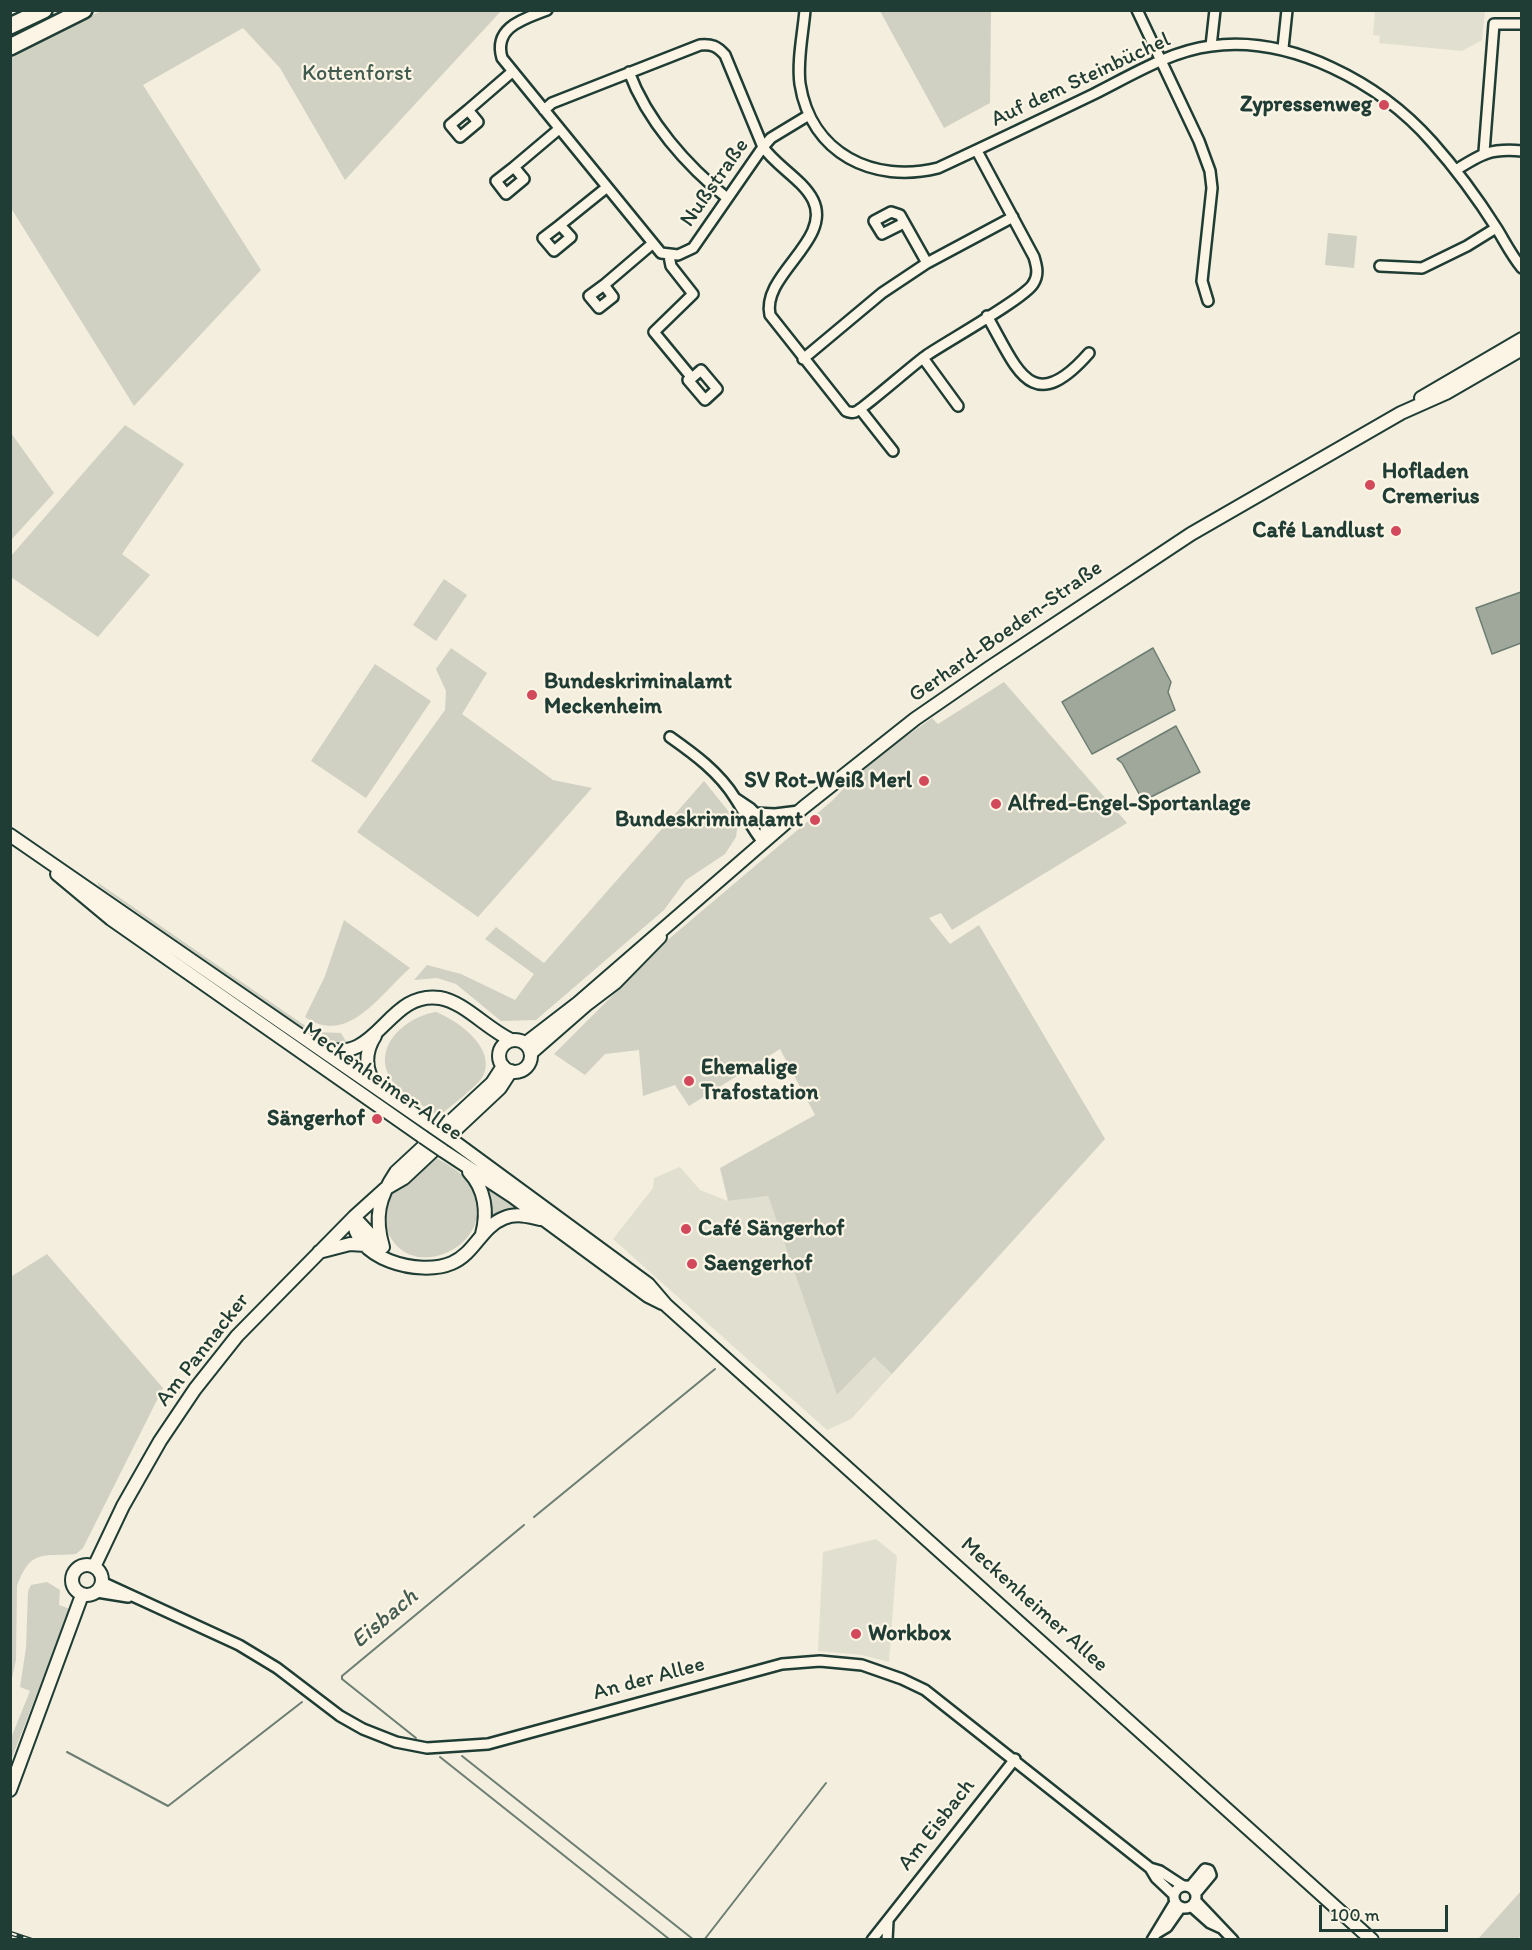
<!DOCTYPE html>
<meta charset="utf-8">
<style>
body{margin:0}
#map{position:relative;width:1532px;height:1950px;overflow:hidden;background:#f3eede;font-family:Itim,sans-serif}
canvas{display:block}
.frame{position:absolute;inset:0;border:12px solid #1f3d34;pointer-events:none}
.scale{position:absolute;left:1319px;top:1905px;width:129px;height:27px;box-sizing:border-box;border:3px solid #1f3d34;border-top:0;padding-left:8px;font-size:18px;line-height:21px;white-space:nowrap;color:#1f3d34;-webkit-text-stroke:4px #fcf5e5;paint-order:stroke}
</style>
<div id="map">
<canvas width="1532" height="1950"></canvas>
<div class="frame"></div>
<div class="scale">100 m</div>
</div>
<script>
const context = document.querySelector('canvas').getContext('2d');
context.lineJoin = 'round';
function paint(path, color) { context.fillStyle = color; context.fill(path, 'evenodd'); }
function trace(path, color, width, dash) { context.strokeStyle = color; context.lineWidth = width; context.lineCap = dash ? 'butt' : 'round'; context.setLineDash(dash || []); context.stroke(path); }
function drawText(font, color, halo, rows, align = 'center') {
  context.font = font + ' Itim,sans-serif'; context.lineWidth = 4.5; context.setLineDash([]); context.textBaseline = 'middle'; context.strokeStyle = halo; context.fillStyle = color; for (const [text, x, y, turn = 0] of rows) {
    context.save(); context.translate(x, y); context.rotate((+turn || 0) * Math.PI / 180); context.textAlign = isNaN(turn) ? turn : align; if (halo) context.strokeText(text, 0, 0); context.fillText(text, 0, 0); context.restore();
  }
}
const built = new Path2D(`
 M1375,11H1485L1482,40L1462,51L1379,43L1380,36L1373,35Z
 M680,1167L700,1190L728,1201L768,1196L837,1395L874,1357L892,1374L851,1419L827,1430L613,1239L653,1188L654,1178Z
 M876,1539L897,1556L889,1662L862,1655L818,1651L823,1552Z`);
const green = new Path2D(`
 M101,11H501L345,180L280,68L243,28L143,85L261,270L134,406L11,208L10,53Z
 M880,11H991L990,103L944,128Z
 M1328,233L1357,236L1354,268L1325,265Z
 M125,425L184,464L122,554L150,575L98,637L11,577V556Z
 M11,433L54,493L11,540H10Z
 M444,579L467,595L436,641L413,625Z
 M451,648L487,673L462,714L553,780L592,788L478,917L357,832L445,710L446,691L436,669Z
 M375,664L431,701L366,798L311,761Z
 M1004,682L1127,823L952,930L941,913L929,918L950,944L979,925L1105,1139L892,1374L874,1357L837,1395L768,1196L728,1201L720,1168L815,1115L780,1049L689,1106L675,1085L643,1096L639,1050L605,1054L585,1075L554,1054L670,938L833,800L862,768L932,718L938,724Z
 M704,781L738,823L736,837L725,854L686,880L664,910L536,1020L501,1021L456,984L437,978L414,980L427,965L461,974L515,1000L534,974L485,939L496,927L544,963Z
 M97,882L301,1023L316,1032L341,1033L348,1045L341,1046L318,1039L99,886Z
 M344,920L410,968C381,993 348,1047 305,1017L325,976Z
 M436,1012C457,1020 497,1048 483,1076C479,1085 447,1109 438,1117C425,1106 405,1096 394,1083C368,1050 404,1017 436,1012Z
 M435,1157C446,1164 461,1171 468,1182C509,1241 407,1292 386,1227C383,1217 386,1201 393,1193C405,1179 422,1168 435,1157Z
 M483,1183L523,1211L489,1221Z
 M47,1254L163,1388L83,1548L76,1554C43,1557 31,1548 17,1586L16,1660L11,1682V1274L12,1276Z
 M47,1582L60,1590L59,1605L70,1609L11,1760V1738L30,1691L20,1687L26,1648L28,1591L31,1585Z
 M1521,1891V1935L1518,1939H1478Z`);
const water = new Path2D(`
 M1521,592V643L1492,654L1476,608Z
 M1153,648L1171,682L1168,692L1175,710L1092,754L1062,702Z
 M1176,726L1200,772L1143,801L1122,763L1117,759Z`);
const stream = new Path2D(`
 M534,1517L715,1369
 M416,1738L342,1679V1676L524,1525
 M67,1752L168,1806L302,1702
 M462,1756L694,1940
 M440,1757L669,1939
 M704,1940L826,1783`);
const minor = new Path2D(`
 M547,10C524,19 493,27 502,58L661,253L678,255L693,248L763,147L771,138L809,115
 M805,10C803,34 797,60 800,84C811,154 874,184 938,168C990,144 1042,119 1094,94C1130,76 1170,51 1211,46C1291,35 1380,83 1432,142C1456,169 1478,199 1497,229C1505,242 1512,256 1522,268
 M1137,10L1199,141L1210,171L1212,188L1202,281L1208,301
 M1211,46L1215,10
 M1283,48L1287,10
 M629,72C647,121 687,166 727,198
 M468,110L478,122L460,137L450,125Z
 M468,110L512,72
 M544,110L552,103L700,45C712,44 717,46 725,55L763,147C776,166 802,179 813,200C833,240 761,275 770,315L846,411C848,412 853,413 855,412C861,411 915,363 927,355C946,342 1025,298 1033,284C1039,275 1037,267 1034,257L977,151
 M1484,152L1494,24H1522
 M514,167L524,179L506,194L496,181Z
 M514,167L559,129
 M1456,170C1481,154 1491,148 1522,151
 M904,223L882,234L874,221L891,212L900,215L927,263
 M560,225L571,237L554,251L543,238Z
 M560,225L606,188
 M669,256L671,266L693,294L654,332L692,378L688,380L705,400L717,389L701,370L692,378
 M1380,266L1422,268L1467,246L1496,228
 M604,285L613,297L599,308L589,296Z
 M604,285L652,244
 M987,316C1017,368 1031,419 1089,353
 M923,358L958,406
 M803,359L882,293L927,263L1013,217
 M860,409L893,451
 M670,737C694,754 719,772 735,798C745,813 751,828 763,842L766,824L750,808L735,798
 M755,813L775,814L799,811
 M102,1582L239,1645L277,1668L340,1716L363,1729L396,1742L427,1748L488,1744L782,1664L820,1661L862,1665L902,1679L925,1690L1150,1868L1156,1878L1174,1895
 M97,1592L128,1597
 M1150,1868L1160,1871L1183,1886
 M1174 1897a11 11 0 1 1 22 0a11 11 0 1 1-22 0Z
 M1190,1887L1205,1869L1209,1870L1211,1875L1196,1893
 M1196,1901L1233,1940
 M1192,1907L1210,1923L1221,1928
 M1157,1933L1167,1927L1181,1907
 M872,1940L1015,1759
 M887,1940L888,1921
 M1152,1940L1175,1902`);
const major = new Path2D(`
 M1421,398L1522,339
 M10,835L433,1127
 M57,874L111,919L423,1137
 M375,1036C364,1053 365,1071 377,1087
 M499 1056a16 16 0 1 1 32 0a16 16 0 1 1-32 0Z
 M526,1043L578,1003L804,807L915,719L989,668L1191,534L1401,413L1446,393L1522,349
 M321,1047C378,1068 386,990 440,998C464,1002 487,1029 511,1040
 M531,1053L586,1005L615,983L660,937
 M452,1140L648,1284L666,1305L1372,1940
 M442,1150L512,1196L648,1296L662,1303
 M469,1172C485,1189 488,1212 482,1234
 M354,1217C351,1259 420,1277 452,1263C475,1253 481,1227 504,1218C516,1213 528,1216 540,1219
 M354,1217L380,1245
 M383,1247C374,1217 379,1197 396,1172L492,1083L503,1066
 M319,1252L350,1244L365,1245
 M72 1580a15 15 0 1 1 30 0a15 15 0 1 1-30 0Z
 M94,1567L123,1506L160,1441L195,1389L237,1336L354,1217L385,1189L404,1178L500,1088L511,1071
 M10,1790L82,1595`);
const highway = new Path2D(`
 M10,26L44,10
 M10,47L84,10`);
const rail = new Path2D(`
 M10,1933L31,1940`);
const majorBridge = new Path2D(`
 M433,1127L452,1140
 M423,1137L442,1150`);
const markers = [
 [1384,105,6,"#d1495b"],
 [1370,485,6,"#d1495b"],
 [1396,531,6,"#d1495b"],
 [532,695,6,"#d1495b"],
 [924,781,6,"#d1495b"],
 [996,804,6,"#d1495b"],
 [815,820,6,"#d1495b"],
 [689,1081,6,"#d1495b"],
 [377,1119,6,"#d1495b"],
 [686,1229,6,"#d1495b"],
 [692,1264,6,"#d1495b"],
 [856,1634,6,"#d1495b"]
];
const parkNames = [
 ["Kottenforst",357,74]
];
const streetNames = [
 ["Auf dem Steinbüchel",1081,80,-25],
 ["Nußstraße",715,183,-55],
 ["Gerhard-Boeden-Straße",1006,632,-35],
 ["Meckenheimer Allee",382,1082,35],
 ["Am Pannacker",203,1350,-52],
 ["Meckenheimer Allee",1034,1605,42],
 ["An der Allee",649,1679,-15],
 ["Am Eisbach",937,1825,-52]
];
const poiNames = [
 ["Zypressenweg",1372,105,"right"],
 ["Hofladen",1382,472],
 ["Cremerius",1382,497],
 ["Café Landlust",1384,531,"right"],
 ["Bundeskriminalamt",544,682],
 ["Meckenheim",544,707],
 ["SV Rot-Weiß Merl",912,781,"right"],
 ["Alfred-Engel-Sportanlage",1008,804],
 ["Bundeskriminalamt",803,820,"right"],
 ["Ehemalige",701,1068],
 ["Trafostation",701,1093],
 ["Sängerhof",365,1119,"right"],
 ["Café Sängerhof",698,1229],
 ["Saengerhof",704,1264],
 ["Workbox",868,1634]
];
const waterNames = [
 ["Eisbach",385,1619,-40]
];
paint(built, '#e1dfd0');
paint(green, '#d0d1c2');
paint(water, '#a0a89b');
trace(water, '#6c7d72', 1.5);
trace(stream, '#6c7d72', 2);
trace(minor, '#1f3d34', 14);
trace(major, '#1f3d34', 16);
trace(highway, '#1f3d34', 20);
trace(minor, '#fcf5e5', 9);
trace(major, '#fcf5e5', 12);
trace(highway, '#fcf5e5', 15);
trace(rail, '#1f3d34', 4.5);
trace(rail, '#fcf5e5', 2, [7]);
trace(majorBridge, '#1f3d34', 16, []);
trace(majorBridge, '#fcf5e5', 12);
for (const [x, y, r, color] of markers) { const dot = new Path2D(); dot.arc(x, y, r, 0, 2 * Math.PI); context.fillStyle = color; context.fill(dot); trace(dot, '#fcf5e5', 2); }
drawText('22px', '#425b50', '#fcf5e5', parkNames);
drawText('22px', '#1f3d34', '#fcf5e5', streetNames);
drawText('bold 22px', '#1f3d34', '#fcf5e5', poiNames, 'left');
drawText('italic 24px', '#465d53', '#fcf5e5', waterNames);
</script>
